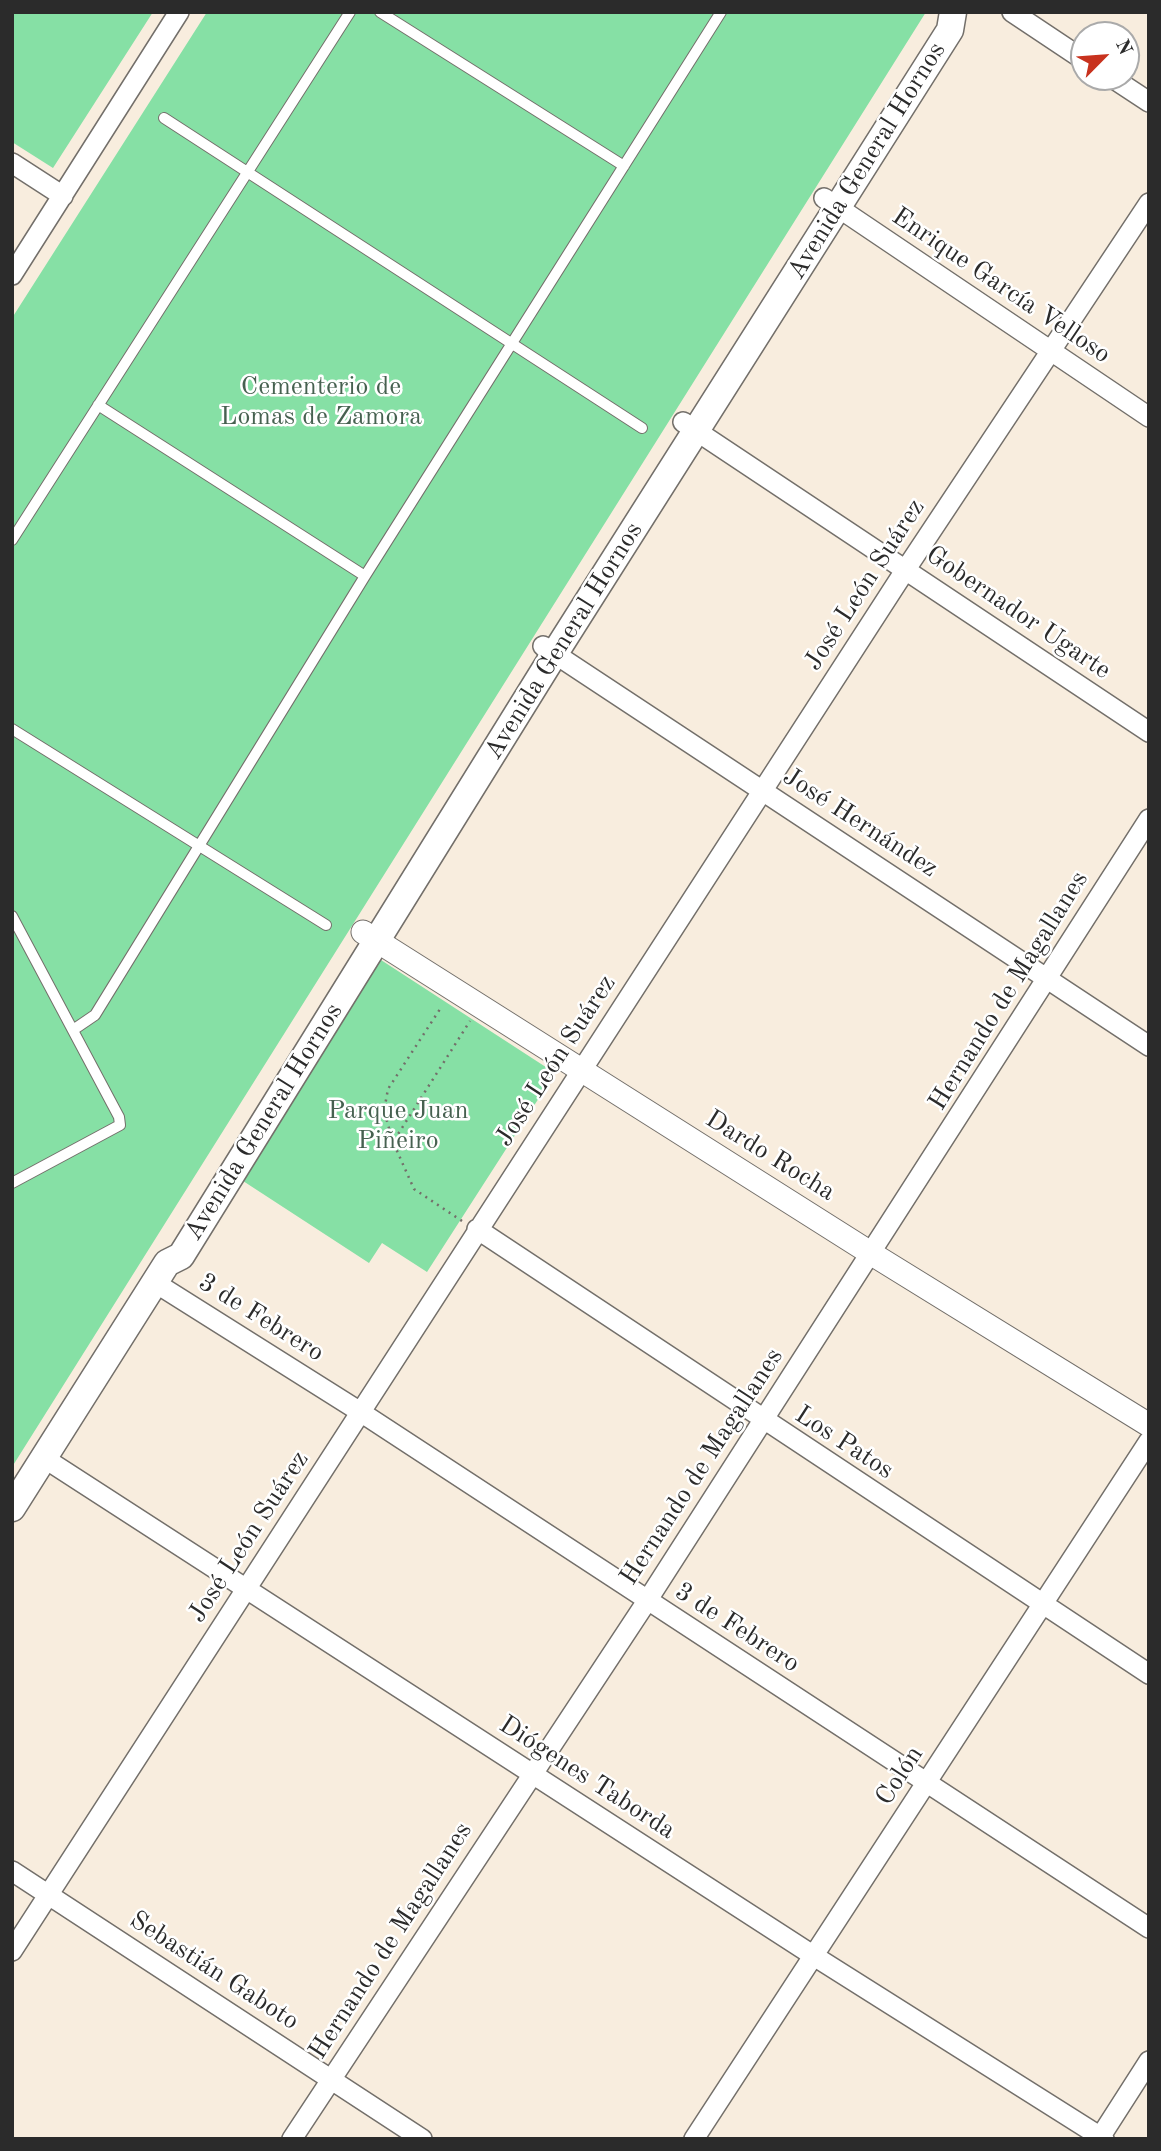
<!DOCTYPE html>
<meta charset="utf-8">
<style>
body{margin:0}
#map{position:relative;width:1161px;height:2151px;overflow:hidden;background:#f8edde;font-family:"Old Standard TT",serif}
canvas{display:block}
.frame{position:absolute;inset:0;border:14px solid #2b2b2b;pointer-events:none}
.north{position:absolute;left:1070px;top:21px;width:70px;height:70px;box-sizing:border-box;background:#fff;border:2px solid #aaa;border-radius:50%;rotate:65deg;font-size:19px;font-weight:700;line-height:28px;text-align:center;color:#2b2b2b}
.north::after{content:'';display:block;margin:auto;width:24px;height:32px;background:#c8321e;clip-path:polygon(50% 0,100% 100%,50% 72%,0 100%)}
</style>
<div id="map">
<canvas width="1161" height="2151"></canvas>
<div class="frame"></div>
<div class="north">N</div>
</div>
<script>
const context = document.querySelector('canvas').getContext('2d');
context.lineJoin = 'round';
function paint(path, color) { context.fillStyle = color; context.fill(path, 'evenodd'); }
function trace(path, color, width, dash) { context.strokeStyle = color; context.lineWidth = width; context.lineCap = dash ? 'butt' : 'round'; context.setLineDash(dash || []); context.stroke(path); }
function drawText(font, color, halo, rows, align = 'center') {
  context.font = font + ' "Old Standard TT",serif'; context.lineWidth = 5; context.setLineDash([]); context.textBaseline = 'middle'; context.strokeStyle = halo; context.fillStyle = color; for (const [text, x, y, turn = 0] of rows) {
    context.save(); context.translate(x, y); context.rotate((+turn || 0) * Math.PI / 180); context.textAlign = isNaN(turn) ? turn : align; if (halo) context.strokeText(text, 0, 0); context.fillText(text, 0, 0); context.restore();
  }
}
const green = new Path2D(`
 M12,12H153L53,168L12,142Z
 M207,12H926L12,1467V318Z
 M381,960L555,1073L427,1272L382,1243L369,1263L240,1179Z`);
const path = new Path2D(`
 M393,1142L384,1111L388,1089L442,1006
 M462,1221L414,1189L393,1142L470,1021`);
const service = new Path2D(`
 M380,12L624,166
 M164,118L642,428
 M98,405L365,576
 M12,540L350,12
 M12,729L326,925
 M12,916L119,1117L120,1125L12,1183
 M73,1030L95,1015L365,576L721,12`);
const minor = new Path2D(`
 M1012,12L1084,60
 M1111,77L1149,102
 M12,163L63,196
 M824,198L1149,417
 M12,275L179,12
 M683,422L1149,732
 M543,646L1149,1046
 M477,1229L1149,1674
 M154,1282L362,1413L1149,1928
 M44,1458L814,1956L1104,2139
 M12,1871L422,2139
 M12,1951L906,569L1149,203
 M292,2139L647,1601L1149,819
 M694,2139L1149,1441
 M1099,2139L1149,2061`);
const tertiary = new Path2D(`
 M363,932L872,1254L1149,1425`);
const secondary = new Path2D(`
 M12,1508L167,1263L181,1256L555,653L950,30L953,12`);
const streetNames = [
 ["Avenida General Hornos",867,161,-58],
 ["Enrique García Velloso",1001,286,34],
 ["José León Suárez",865,585,-57],
 ["Gobernador Ugarte",1018,613,34],
 ["Avenida General Hornos",564,641,-58],
 ["José Hernández",860,823,33],
 ["Hernando de Magallanes",1009,991,-58],
 ["José León Suárez",556,1061,-57],
 ["Avenida General Hornos",264,1122,-58],
 ["Dardo Rocha",770,1156,32],
 ["3 de Febrero",261,1318,32],
 ["Los Patos",844,1443,33],
 ["Hernando de Magallanes",702,1467,-57],
 ["José León Suárez",249,1537,-57],
 ["3 de Febrero",737,1628,33],
 ["Colón",900,1776,-57],
 ["Diógenes Taborda",587,1778,33],
 ["Hernando de Magallanes",391,1941,-57],
 ["Sebastián Gaboto",214,1971,33]
];
const parkNames = [
 ["Cementerio de",321,387],
 ["Lomas de Zamora",321,417],
 ["Parque Juan",398,1111],
 ["Piñeiro",398,1141]
];
paint(green, '#86e0a5');
trace(service, '#736f6a', 12);
trace(minor, '#736f6a', 22);
trace(tertiary, '#736f6a', 25);
trace(secondary, '#736f6a', 29);
trace(path, '#736f6a', 2.5, [2, 5]);
trace(service, '#fff', 10);
trace(minor, '#fff', 19);
trace(tertiary, '#fff', 23);
trace(secondary, '#fff', 26);
drawText('26px', '#2b2b2b', '#fff', streetNames);
drawText('26px', '#466150', '#fff', parkNames);
</script>
